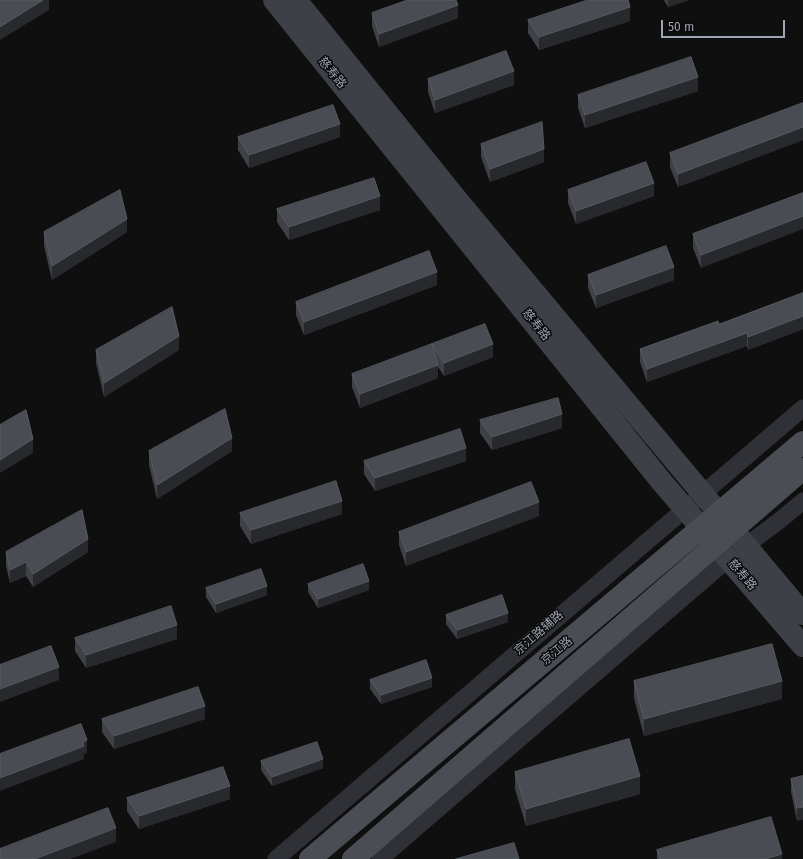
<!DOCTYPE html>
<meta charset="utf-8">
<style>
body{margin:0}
#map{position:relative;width:803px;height:859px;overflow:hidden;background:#0f0f10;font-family:"Fira Sans",sans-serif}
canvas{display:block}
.scale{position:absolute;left:661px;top:20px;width:124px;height:18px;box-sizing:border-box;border:2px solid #9ea5b3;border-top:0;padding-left:5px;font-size:12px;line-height:14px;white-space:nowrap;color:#9ea5b3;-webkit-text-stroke:3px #0a0a0b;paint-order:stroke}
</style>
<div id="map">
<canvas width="803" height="859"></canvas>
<div class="scale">50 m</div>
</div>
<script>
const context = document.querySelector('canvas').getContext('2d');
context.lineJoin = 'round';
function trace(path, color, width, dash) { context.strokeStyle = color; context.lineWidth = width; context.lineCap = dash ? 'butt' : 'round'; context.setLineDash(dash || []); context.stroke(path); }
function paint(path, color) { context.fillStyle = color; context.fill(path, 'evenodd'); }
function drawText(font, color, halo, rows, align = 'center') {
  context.font = font + ' "Fira Sans","Noto Sans SC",sans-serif'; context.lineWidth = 3; context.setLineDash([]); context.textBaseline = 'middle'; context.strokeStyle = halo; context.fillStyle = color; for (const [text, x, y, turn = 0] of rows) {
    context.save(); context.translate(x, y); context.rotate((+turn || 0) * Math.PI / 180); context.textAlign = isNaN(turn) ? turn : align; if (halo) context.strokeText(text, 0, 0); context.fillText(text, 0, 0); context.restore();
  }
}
const street = new Path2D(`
 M276,859L803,408
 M380,859L728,559L779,521L803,501`);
const secondary = new Path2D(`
 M274,0L661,481L803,646
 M296,0L458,201L803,614`);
const primary = new Path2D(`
 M310,859L803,442
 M353,859L803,469`);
const wall = new Path2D(`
 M664,0H689L668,7Z
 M372,13L458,18L379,47L372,26Z
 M528,20L630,21L539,50L528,33Z
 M428,79L514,85L435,113L428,92Z
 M698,91L585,128L578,108V95Z
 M803,103V140L678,187L670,167V153Z
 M238,137H340L249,168L238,150Z
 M481,144L544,162L490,182L481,157Z
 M568,190L654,196L576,224L568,203Z
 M803,193L701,268L693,248V234Z
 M277,209L380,210L289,240L277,222Z
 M44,232H127L52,280L44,246Z
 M588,275L674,280L596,308L588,288Z
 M437,285L304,335L296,315V302Z
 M803,293V329L748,350L747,346L647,382L640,362V349L719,324Z
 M432,344L493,357L444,376L438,367V378L360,408L352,387V374L432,346Z
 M96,350H179L104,397L96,363Z
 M480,420L562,428L492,450L480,433Z
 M149,451H232L157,499L149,465Z
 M364,461H466L375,491L364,474Z
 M240,513L342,514L251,544L240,526Z
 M539,516L406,566L399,545V532Z
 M6,552H88L33,587L26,576L10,583L6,566Z
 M308,584L369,590L318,608L308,592Z
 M206,588L267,595L216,613L206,597Z
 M446,615L508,622L457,639L446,624Z
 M75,638L177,639L86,668L75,651Z
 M370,680L432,687L381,704L370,689Z
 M634,681L782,699L644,736L634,698Z
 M102,719H205L114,749L102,732Z
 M261,761L323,768L272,786L261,770Z
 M515,772L640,794L526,826L515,789Z
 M803,776L797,821L791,792V779Z
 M127,798L230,799L139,829L127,811Z
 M657,850L782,859H657Z`);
const shadedWall = new Path2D(`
 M43,0H49V10L0,40V27Z
 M668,0H689L668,7Z
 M458,5V18L379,47V34Z
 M630,7V21L539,50V37Z
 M514,71V85L435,113V100Z
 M698,77V91L585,128V115Z
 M340,124V137L249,168V155Z
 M803,127V140L678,187V174Z
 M544,149V162L490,182V169Z
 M654,183V196L576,224V211Z
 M380,196V210L289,240V227Z
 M803,216V229L701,268V255Z
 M127,219V232L52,280V266Z
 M674,267V280L596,308V295Z
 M437,272V285L304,335V322Z
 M803,316V329L748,350V337Z
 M747,333V346L647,382V369Z
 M179,336V350L104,397V383Z
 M493,344V357L444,376V363Z
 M438,365V378L360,408V394Z
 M562,414V428L492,450V437Z
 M232,438V451L157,499V485Z
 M33,439V453L0,473V460Z
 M466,448V461L375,491V478Z
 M342,501V514L251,544V530Z
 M539,502V516L406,566V552Z
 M88,539V552L33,587V574Z
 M26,562V576L10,583V570Z
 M369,581V590L318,608V599Z
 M267,586V595L216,613V604Z
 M508,613V622L457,639V630Z
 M177,625V639L86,668V655Z
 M59,667V680L0,702V689Z
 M432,678V687L381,704V695Z
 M782,681V699L644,736V719Z
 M205,706V719L114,749V736Z
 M87,740V753L84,754V759L0,791V778Z
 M323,759V768L272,786V777Z
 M640,776V794L526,826V809Z
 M230,786V799L139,829V816Z
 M803,807V820L797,821V808Z
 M116,828V842L70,859H35Z
 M782,854V859H765Z`);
const building = new Path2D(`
 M0,0H43L0,27Z
 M408,0H456L458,5L379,34L372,13Z
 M588,0H628L630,7L539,37L528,20Z
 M506,51L514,71L435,100L428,79Z
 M691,57L698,77L585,115L578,95Z
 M803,103V127L678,174L670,153Z
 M333,105L340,124L249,155L238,137Z
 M542,122L544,149L490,169L481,144Z
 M646,162L654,183L576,211L568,190Z
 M374,178L380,196L289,227L277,209Z
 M120,190L127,219L52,266L44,232Z
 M803,193V216L701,255L693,234Z
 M666,246L674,267L596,295L588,275Z
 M429,251L437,272L304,322L296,302Z
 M803,293V316L748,337L747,333L647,369L640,349L718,321L719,324Z
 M172,307L179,336L104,383L96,350Z
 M485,324L493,344L444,363L432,344Z
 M432,344L438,365L360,394L352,374Z
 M558,398L562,414L492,437L480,420Z
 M225,409L232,438L157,485L149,451Z
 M26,410L33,439L0,460V425Z
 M460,429L466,448L375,478L364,461Z
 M336,481L342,501L251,530L240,513Z
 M531,482L539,502L406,552L399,532Z
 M82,510L88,539L33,574L26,562L10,570L6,552Z
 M363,564L369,581L318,599L308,584Z
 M261,569L267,586L216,604L206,588Z
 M502,595L508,613L457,630L446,615Z
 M171,606L177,625L86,655L75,638Z
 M772,644L782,681L644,719L634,681Z
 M51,646L59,667L0,689V665Z
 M426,660L432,678L381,695L370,680Z
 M198,687L205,706L114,736L102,719Z
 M81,724L87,740L83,742L84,746L0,778V754Z
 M629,739L640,776L526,809L515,772Z
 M317,742L323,759L272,777L261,761Z
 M223,767L230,786L139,816L127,798Z
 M803,776V807L797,808L791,779Z
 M108,808L116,828L35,859H0V849Z
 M771,817L782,854L765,859H660L657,850Z
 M514,843L519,859H456Z`);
const streetNames = [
 ["慈寿路",332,73,51],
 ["慈寿路",536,325,51],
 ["慈寿路",742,575,49],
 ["京江路辅路",539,633,-41],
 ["京江路",557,651,-40]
];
trace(street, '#303136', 17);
trace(secondary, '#3d4046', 22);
trace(primary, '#4b4d55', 22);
paint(wall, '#3f4147');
paint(shadedWall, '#28292c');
paint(building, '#494c53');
trace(building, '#575a62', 1);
drawText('12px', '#9ea5b3', '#0a0a0b', streetNames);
</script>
